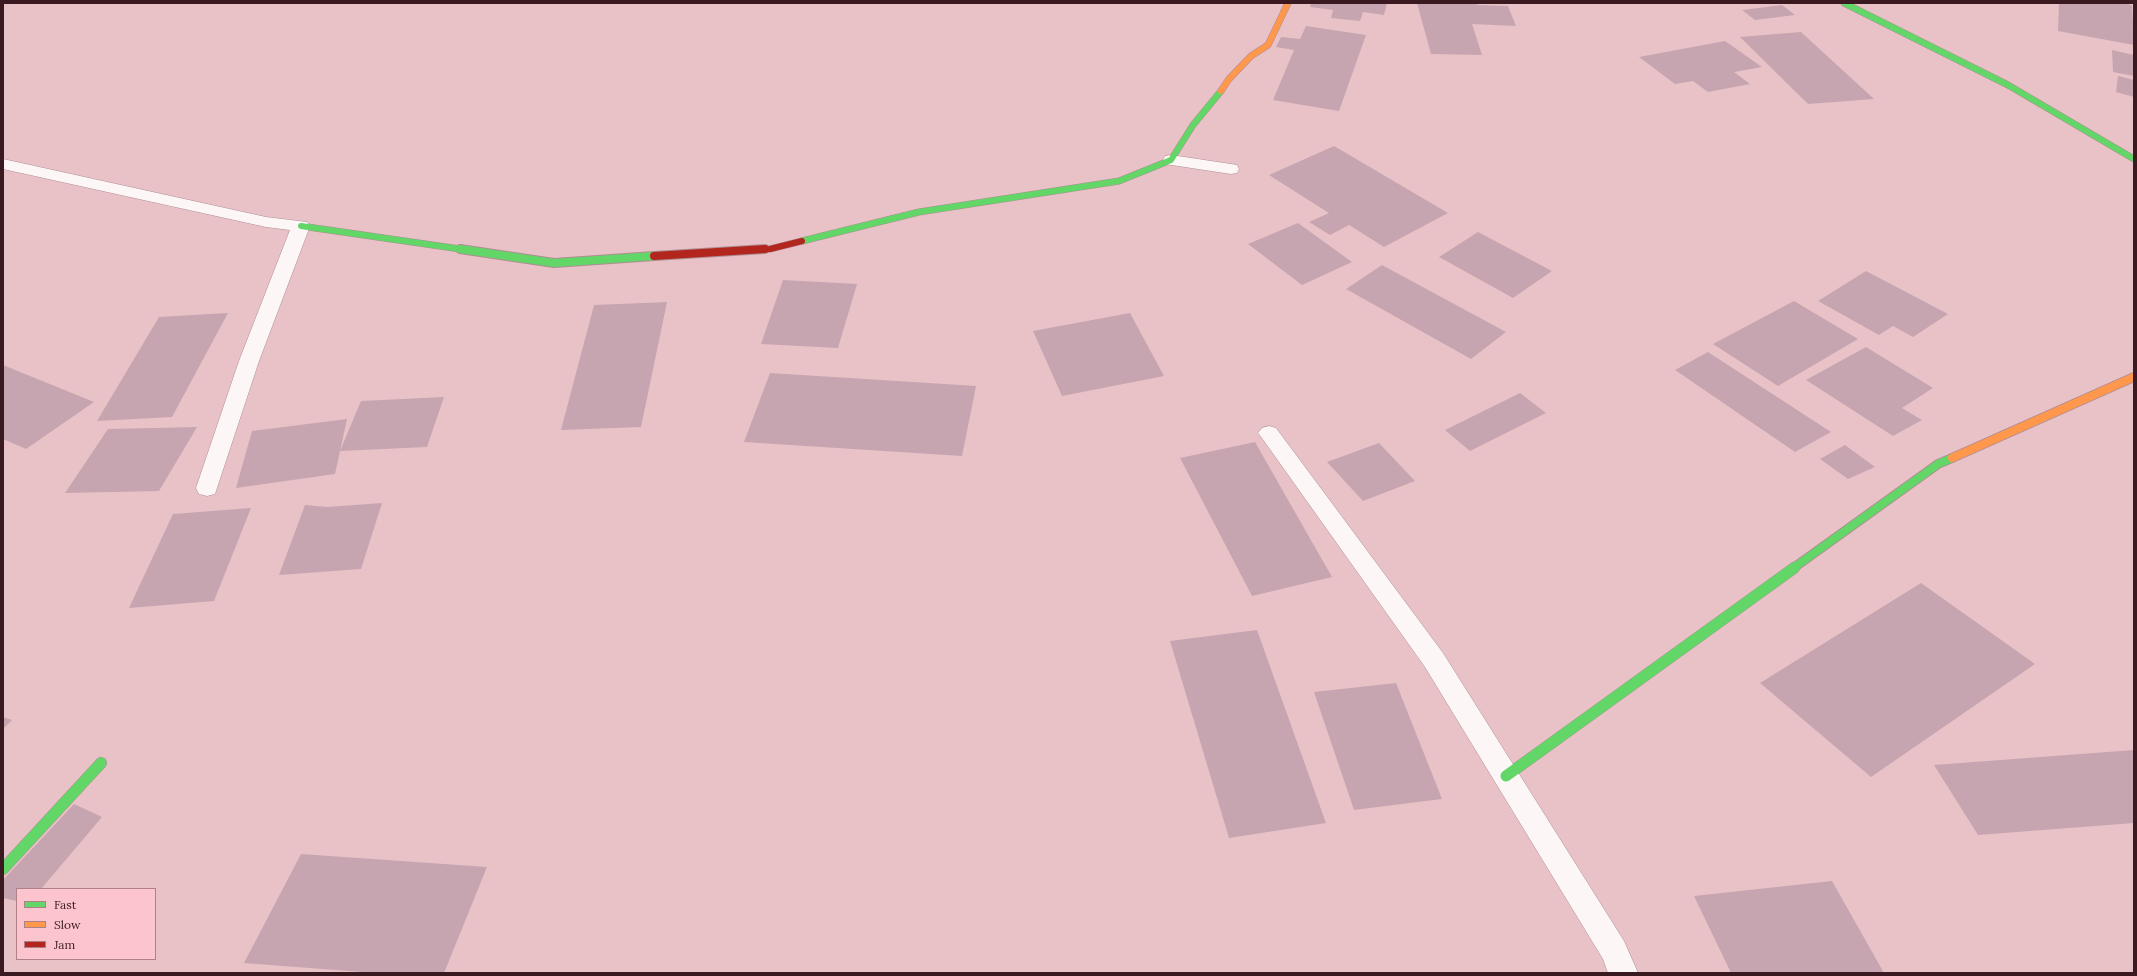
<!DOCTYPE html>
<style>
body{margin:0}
#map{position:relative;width:2137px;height:976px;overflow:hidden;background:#e9c2c8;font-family:Lora,serif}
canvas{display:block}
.frame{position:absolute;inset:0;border:4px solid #3b1920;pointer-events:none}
.legend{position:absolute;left:16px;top:888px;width:140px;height:72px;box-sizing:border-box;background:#fcc4cc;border:1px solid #af8087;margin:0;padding:5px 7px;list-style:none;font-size:12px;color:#3b1920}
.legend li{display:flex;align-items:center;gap:8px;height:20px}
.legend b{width:20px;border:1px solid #af8087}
</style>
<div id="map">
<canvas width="2137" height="976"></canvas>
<div class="frame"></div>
<ul class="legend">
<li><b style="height:5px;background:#63d668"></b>Fast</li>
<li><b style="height:5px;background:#ff974d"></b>Slow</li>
<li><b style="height:5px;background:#b3261e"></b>Jam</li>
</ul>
</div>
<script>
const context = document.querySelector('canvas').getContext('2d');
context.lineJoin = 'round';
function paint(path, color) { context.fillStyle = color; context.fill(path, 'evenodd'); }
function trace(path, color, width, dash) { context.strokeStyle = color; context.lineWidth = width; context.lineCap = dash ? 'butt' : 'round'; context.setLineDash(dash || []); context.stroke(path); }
const building = new Path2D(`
 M1311,3H1387L1384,15L1363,12L1360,21L1331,18L1333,10L1310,7Z
 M1417,3H1476L1477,5L1508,6L1516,26L1472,24L1482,55L1431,54Z
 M2059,3H2122L2132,5L2134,45L2058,31Z
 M1782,5L1795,15L1755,20L1742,10Z
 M1306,26L1366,35L1339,111L1273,100L1294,50L1276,47L1281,37L1300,39Z
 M1801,32L1874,99L1808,104L1740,37Z
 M1725,41L1762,67L1734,72L1750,84L1708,92L1693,81L1675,84L1639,57Z
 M2112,50L2134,55V76L2113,72Z
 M2118,76L2134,80V97L2116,92Z
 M1334,146L1448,213L1384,247L1349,225L1330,235L1309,222L1329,213L1269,175Z
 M1298,223L1352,262L1302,285L1248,244Z
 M1478,232L1552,271L1513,298L1439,257Z
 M1382,265L1506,332L1471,359L1346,289Z
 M1866,271L1948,314L1913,337L1893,326L1879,335L1818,301Z
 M783,280L857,284L838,348L761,344Z
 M1794,301L1858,339L1778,386L1713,344Z
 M667,302L641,427L561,430L594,305Z
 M228,313L172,417L97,421L159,317Z
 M1130,313L1164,376L1062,396L1033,331Z
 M1866,347L1933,388L1902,408L1922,420L1893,436L1806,380Z
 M1708,352L1831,432L1795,452L1675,370Z
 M3,365L94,402L26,449L3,439Z
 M770,373L976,386L962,456L744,442Z
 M1520,393L1546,413L1470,451L1445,430Z
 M444,397L427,447L340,451L335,474L236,488L252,431L347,419L340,451L361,401Z
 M197,427L159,491L65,493L108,429Z
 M1255,442L1332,577L1252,596L1180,458Z
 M1379,443L1415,481L1363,501L1327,462Z
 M1845,445L1875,467L1848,479L1820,459Z
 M382,503L361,569L279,575L305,505L327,507Z
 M251,508L214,601L129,608L173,514Z
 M1921,583L2035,664L1871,777L1760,683Z
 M1257,630L1326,823L1229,838L1170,641Z
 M1396,683L1442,799L1354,810L1314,692Z
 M3,717L12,720L3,729Z
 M2134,750V823L1978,835L1934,765Z
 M74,804L102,817L41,889H17V901L3,898V880Z
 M301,854L487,867L444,973H375L244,963Z
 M1832,881L1884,973H1731L1694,896Z`);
const street = new Path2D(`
 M1171,155L1231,164L1237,165L1239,169L1237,173L1231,174L1165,164L1163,160L1165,156Z
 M3,159L266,217L307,222L310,226L259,361L215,494L207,496L199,494L196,488L239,361L290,230L266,227L3,169Z
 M1269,426L1276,428L1443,653L1624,941L1638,973H1608L1603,959L1425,667L1262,438L1258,433L1262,428Z`);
const fastFar2 = new Path2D(`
 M1844,3L2008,85L2134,159
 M301,226L467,250
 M802,241L919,212L1119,181L1171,160L1193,125L1221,91`);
const fastFar1 = new Path2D(`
 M460,249L554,263L654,256
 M1792,569L1938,464L1952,458`);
const fast = new Path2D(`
 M1506,776L1794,568
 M3,869L101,763`);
const slowFar1 = new Path2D(`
 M1221,91L1229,79L1251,56L1268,45L1288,3`);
const slow = new Path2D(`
 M1952,458L2134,377`);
const jamFar1 = new Path2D(`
 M748,250L770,249L802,241`);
const jam = new Path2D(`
 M654,256L765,249`);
paint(building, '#c6a5b0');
trace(street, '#ae8e93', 1);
trace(fastFar2, '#ae8e93', 7);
trace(fastFar1, '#ae8e93', 10);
trace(fast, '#ae8e93', 12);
trace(slowFar1, '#ae8e93', 7);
trace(slow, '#ae8e93', 10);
trace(jamFar1, '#ae8e93', 7);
trace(jam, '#ae8e93', 10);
paint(street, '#fcf6f7');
trace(fastFar2, '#63d668', 6);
trace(fastFar1, '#63d668', 8);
trace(fast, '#63d668', 11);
trace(slowFar1, '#ff974d', 6);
trace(slow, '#ff974d', 8);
trace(jamFar1, '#b3261e', 6);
trace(jam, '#b3261e', 8);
</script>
